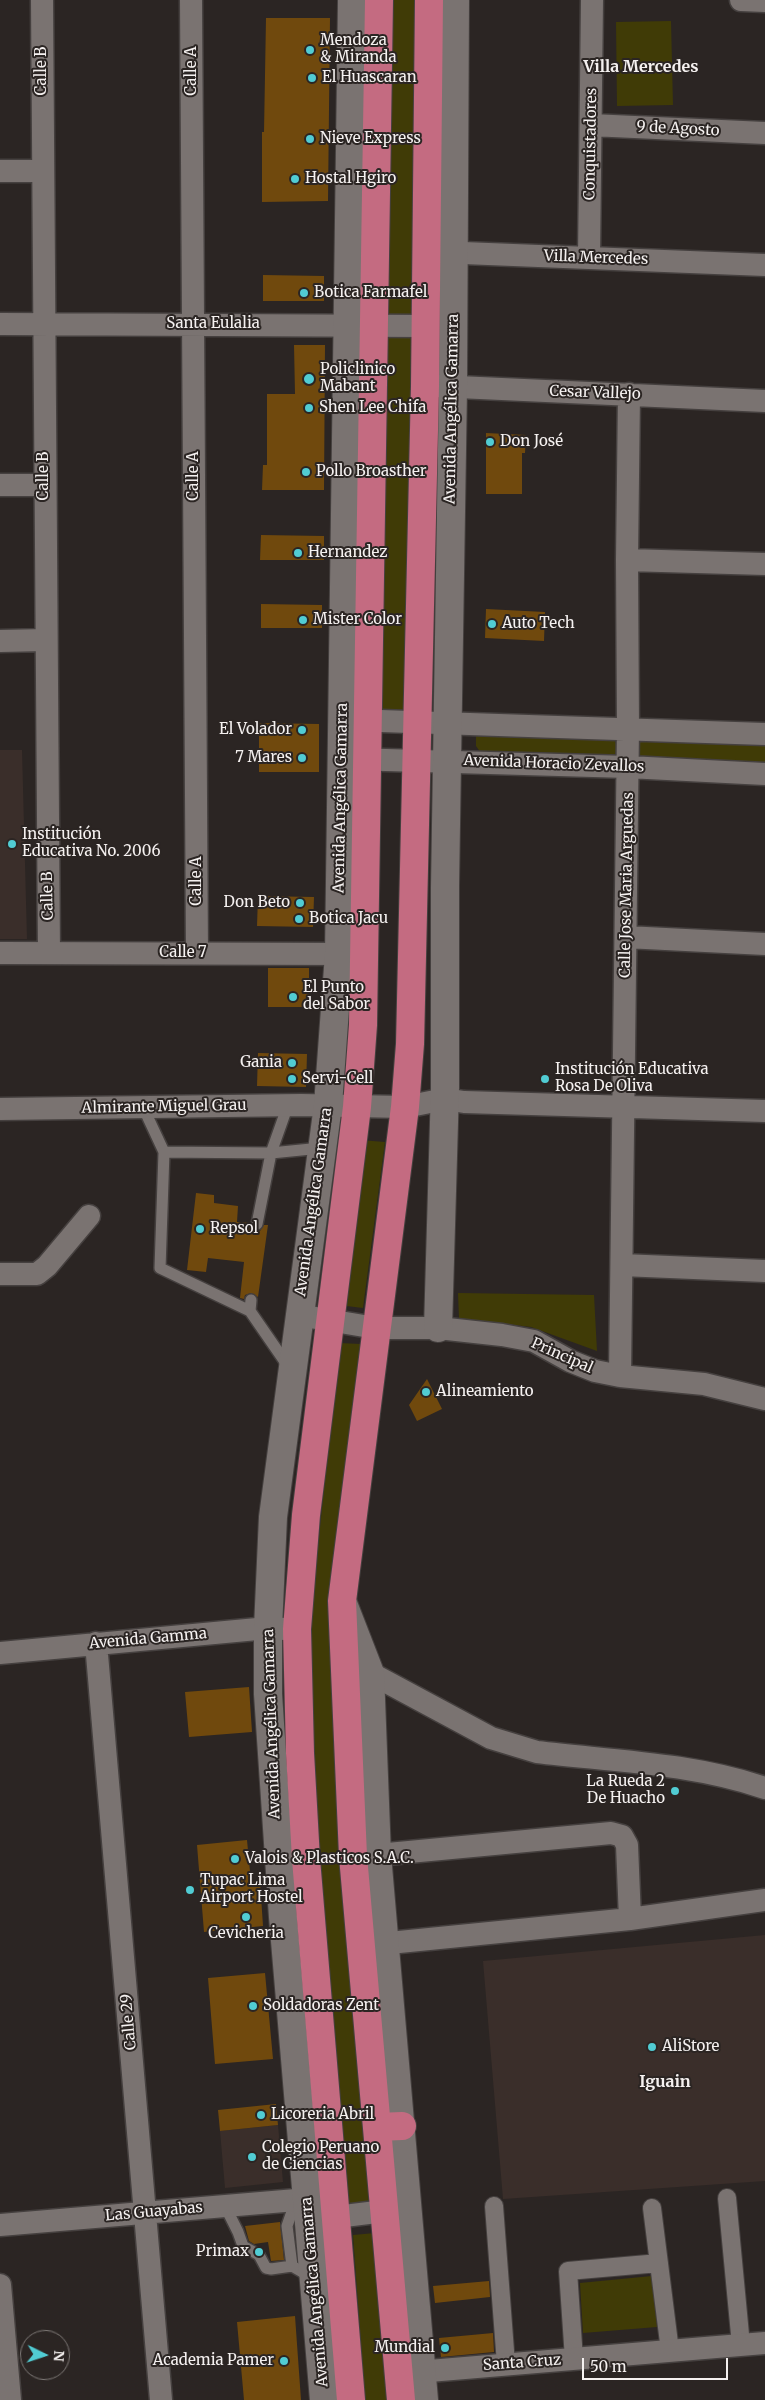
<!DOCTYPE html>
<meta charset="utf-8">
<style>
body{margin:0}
#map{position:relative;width:765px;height:2400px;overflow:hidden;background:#2b2523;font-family:Merriweather,serif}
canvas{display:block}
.north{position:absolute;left:20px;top:2330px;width:50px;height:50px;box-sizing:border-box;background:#2b2523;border:1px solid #7c7775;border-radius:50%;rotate:94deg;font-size:14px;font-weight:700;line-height:20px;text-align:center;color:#f5f1f0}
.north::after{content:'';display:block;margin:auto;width:18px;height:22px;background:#51ccd3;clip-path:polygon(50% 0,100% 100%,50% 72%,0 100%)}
.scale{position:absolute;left:582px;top:2358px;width:146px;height:22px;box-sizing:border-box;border:2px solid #f5f1f0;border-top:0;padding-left:6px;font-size:15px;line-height:18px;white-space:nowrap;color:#f5f1f0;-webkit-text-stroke:4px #2b2523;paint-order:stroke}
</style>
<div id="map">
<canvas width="765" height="2400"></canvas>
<div class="north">N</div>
<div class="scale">50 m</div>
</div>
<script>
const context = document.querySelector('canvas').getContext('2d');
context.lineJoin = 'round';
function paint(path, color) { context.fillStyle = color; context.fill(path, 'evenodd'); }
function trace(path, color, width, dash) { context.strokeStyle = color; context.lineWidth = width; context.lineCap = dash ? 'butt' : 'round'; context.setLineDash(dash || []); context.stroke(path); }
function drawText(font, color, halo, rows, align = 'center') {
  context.font = font + ' Merriweather,serif'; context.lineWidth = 4; context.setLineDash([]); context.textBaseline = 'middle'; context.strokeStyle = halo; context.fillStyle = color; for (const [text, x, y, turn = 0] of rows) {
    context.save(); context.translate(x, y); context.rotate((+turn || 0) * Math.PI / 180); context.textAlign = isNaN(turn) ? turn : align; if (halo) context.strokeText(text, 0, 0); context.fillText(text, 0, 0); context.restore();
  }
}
const built = new Path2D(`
 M0,750H22L27,939H0Z
 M765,1935V2181L503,2199L483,1961Z
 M278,2125L283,2182L225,2188L220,2131Z`);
const green = new Path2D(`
 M388,0H418L415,317L384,316Z
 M671,21L673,105L617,106L616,22Z
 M385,333L415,334L410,708C399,713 390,713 379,708Z
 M483,730L613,736L616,744V753L610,759L481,753L476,746V736Z
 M640,736L765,742V766L641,761C636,752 635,745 640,736Z
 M360,1140L385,1142L363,1308L338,1305Z
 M458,1293L594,1295L597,1351L531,1327L459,1318Z
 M339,1343L361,1344L335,1587L375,2199L345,2206L307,1772L310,1624Z
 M375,2233L387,2400H365L353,2235Z
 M652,2276L657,2327L583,2333L580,2283Z`);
const building = new Path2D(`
 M266,18H330L328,201L262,202V132H264Z
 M263,275L324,276V301H263Z
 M294,345H325L324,490H262L263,465H267V394H295Z
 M486,433L526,435L525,453H522V494H486Z
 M261,535L324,536V560H260Z
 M261,604L322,605V628H261Z
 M486,609L545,612L544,641L485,638Z
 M259,723L319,724V772H259Z
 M258,896L314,897L313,927L257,926Z
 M268,968H309V1007H268Z
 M258,1053L307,1054L306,1087L257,1086Z
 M196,1193L214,1195V1203L238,1206L237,1222L250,1223L252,1229L255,1231H260L264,1225H268L258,1297L251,1293L245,1295L244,1299L240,1298L244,1262L208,1258L206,1272L187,1270Z
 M427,1379L442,1409L417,1421L409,1405Z
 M249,1687L252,1732L189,1737L185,1692Z
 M247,1840L251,1882L260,1881L263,1926L204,1932L197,1845Z
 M265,1973L273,2059L215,2064L208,1978Z
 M276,2104L278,2125L220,2131L218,2110Z
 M280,2222L284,2260L271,2261L268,2242L254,2244L249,2241L245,2226Z
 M489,2281L490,2297L435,2303L433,2286Z
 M295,2316L301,2400H244L237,2322Z
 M493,2333L494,2352L441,2357L439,2338Z`);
const service = new Path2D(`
 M143,1107L164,1152L271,1153L288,1105
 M164,1152L160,1268L250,1311
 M257,1224L271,1153L321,1148
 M251,1300L250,1311L288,1366
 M225,2206L238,2232L243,2246L259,2255L266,2268L271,2269L292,2266L311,2277
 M292,2266L287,2226L296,2200`);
const pedestrian = new Path2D(`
 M727,2198L741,2345
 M494,2206L506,2364
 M652,2208L670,2351
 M574,2359L568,2271L659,2263`);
const minor = new Path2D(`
 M42,0L49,952
 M191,0L197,953
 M741,0L765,1
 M591,125L765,133
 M0,171H41
 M438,252L765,265
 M589,257L592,0
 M0,324L426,326
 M436,386L765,401
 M0,485H44
 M627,560L765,564
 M0,641L46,640
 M351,720L765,734
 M351,759L628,767L765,774
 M626,937L765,944
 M0,953L356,954
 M0,1109L301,1105L405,1107L445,1099L464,1102L765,1111
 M622,1265L765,1271
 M0,1274H37L47,1266L89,1216
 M298,1315L376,1328H438L502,1335L534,1341L570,1361L595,1371L620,1376L704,1384L765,1399
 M620,1376L628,728L627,560L629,394
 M96,1643L161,2400
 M0,1653L268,1628L285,1629
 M370,1673L491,1738L537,1752C613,1761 691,1763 765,1788
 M377,1855L611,1833L622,1836L627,1845L630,1919
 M369,1945L630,1919L765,1900
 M0,2225L308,2199L322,2211L336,2217L401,2209
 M0,2285L10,2400
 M405,2373L765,2343`);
const tertiary = new Path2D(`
 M438,1328L445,1088V887L453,387L455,0`);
const secondary = new Path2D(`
 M344,1606L370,1673L377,1855L424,2400
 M324,2400L283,1917L268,1694V1628L273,1517L328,1105L339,954L352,0`);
const primary = new Path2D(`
 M378,2127L402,2126
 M351,2400L306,1859L300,1753L297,1629L306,1515L357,1107L363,1025L379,0
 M401,2400L353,1856L342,1601L405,1107L410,1044L425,386L429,0`);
const markers = [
 [310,50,5,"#51ccd3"],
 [312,78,5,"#51ccd3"],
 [310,139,5,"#51ccd3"],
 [295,179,5,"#51ccd3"],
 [304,293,5,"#51ccd3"],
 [309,379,6,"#51ccd3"],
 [309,408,5,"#51ccd3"],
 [490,442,5,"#51ccd3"],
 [306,472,5,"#51ccd3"],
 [298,553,5,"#51ccd3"],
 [303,620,5,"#51ccd3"],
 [492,624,5,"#51ccd3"],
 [302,730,5,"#51ccd3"],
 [302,758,5,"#51ccd3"],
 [12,844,5,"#51ccd3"],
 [300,903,5,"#51ccd3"],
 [299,919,5,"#51ccd3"],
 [293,997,5,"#51ccd3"],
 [292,1063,5,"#51ccd3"],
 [292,1079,5,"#51ccd3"],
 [545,1079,5,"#51ccd3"],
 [200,1229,5,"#51ccd3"],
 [426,1392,5,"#51ccd3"],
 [675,1791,5,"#51ccd3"],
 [235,1859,5,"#51ccd3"],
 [190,1890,5,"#51ccd3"],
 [246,1917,5,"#51ccd3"],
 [253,2006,5,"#51ccd3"],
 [652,2047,5,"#51ccd3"],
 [261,2115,5,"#51ccd3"],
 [252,2157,5,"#51ccd3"],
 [259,2252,5,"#51ccd3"],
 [445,2348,5,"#51ccd3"],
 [284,2361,5,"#51ccd3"]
];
const poiNames = [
 ["Mendoza",320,41],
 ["& Miranda",320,58],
 ["El Huascaran",322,78],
 ["Nieve Express",320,139],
 ["Hostal Hgiro",305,179],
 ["Botica Farmafel",314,293],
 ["Policlinico",320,370],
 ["Mabant",320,387],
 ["Shen Lee Chifa",319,408],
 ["Don José",500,442],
 ["Pollo Broasther",316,472],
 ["Hernandez",308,553],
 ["Mister Color",313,620],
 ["Auto Tech",502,624],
 ["El Volador",292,730,"right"],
 ["7 Mares",292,758,"right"],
 ["Institución",22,835],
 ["Educativa No. 2006",22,852],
 ["Don Beto",290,903,"right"],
 ["Botica Jacu",309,919],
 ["El Punto",303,988],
 ["del Sabor",303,1005],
 ["Gania",282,1063,"right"],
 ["Institución Educativa",555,1070],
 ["Rosa De Oliva",555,1087],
 ["Servi-Cell",302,1079],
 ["Repsol",210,1229],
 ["Alineamiento",436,1392],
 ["La Rueda 2",665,1782,"right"],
 ["De Huacho",665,1799,"right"],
 ["Valois & Plasticos S.A.C.",245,1859],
 ["Tupac Lima",200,1881],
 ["Airport Hostel",200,1898],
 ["Cevicheria",246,1934,"center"],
 ["Soldadoras Zent",263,2006],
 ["AliStore",662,2047],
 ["Licoreria Abril",271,2115],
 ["Colegio Peruano",262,2148],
 ["de Ciencias",262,2165],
 ["Primax",249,2252,"right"],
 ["Mundial",435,2348,"right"],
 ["Academia Pamer",274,2361,"right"]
];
const streetNames = [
 ["Calle B",42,71,-90],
 ["Calle A",192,71,-90],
 ["9 de Agosto",678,129,3],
 ["Conquistadores",591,144,-89],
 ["Villa Mercedes",596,258,2],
 ["Santa Eulalia",213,324],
 ["Cesar Vallejo",595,393,2],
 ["Avenida Angélica Gamarra",452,409,-89],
 ["Calle B",44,476,-90],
 ["Calle A",194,476,-90],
 ["Avenida Horacio Zevallos",554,764,2],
 ["Avenida Angélica Gamarra",341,798,-89],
 ["Calle A",197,881,-90],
 ["Calle Jose Maria Arguedas",627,885,-89],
 ["Calle B",48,896,-91],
 ["Calle 7",183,953],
 ["Almirante Miguel Grau",164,1107,-1],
 ["Avenida Angélica Gamarra",314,1202,-82],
 ["Principal",562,1356,24],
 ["Avenida Gamma",148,1639,-5],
 ["Avenida Angélica Gamarra",272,1724,-92],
 ["Calle 29",129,2022,-95],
 ["Las Guayabas",154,2212,-5],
 ["Avenida Angélica Gamarra",315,2292,-95],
 ["Santa Cruz",522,2363,-4]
];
const neighbourhoodNames = [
 ["Villa Mercedes",641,67],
 ["Iguain",665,2082]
];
paint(built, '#3a2e2a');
paint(green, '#403b06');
paint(building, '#70490d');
trace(service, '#45403f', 14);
trace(pedestrian, '#45403f', 20);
trace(minor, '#45403f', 25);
trace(tertiary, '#45403f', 30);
trace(secondary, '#45403f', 30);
trace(primary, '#45403f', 30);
trace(service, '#7a7371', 11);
trace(pedestrian, '#7a7371', 18);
trace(minor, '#7a7371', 22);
trace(tertiary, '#7a7371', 28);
trace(secondary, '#7a7371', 28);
trace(primary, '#c46b81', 28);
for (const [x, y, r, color] of markers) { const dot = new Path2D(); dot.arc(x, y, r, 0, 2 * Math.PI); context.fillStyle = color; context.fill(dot); trace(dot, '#2b2523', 2); }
drawText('15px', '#f5f1f0', '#2b2523', poiNames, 'left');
drawText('15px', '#f5f1f0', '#2b2523', streetNames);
drawText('bold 16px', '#f5f1f0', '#2b2523', neighbourhoodNames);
</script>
